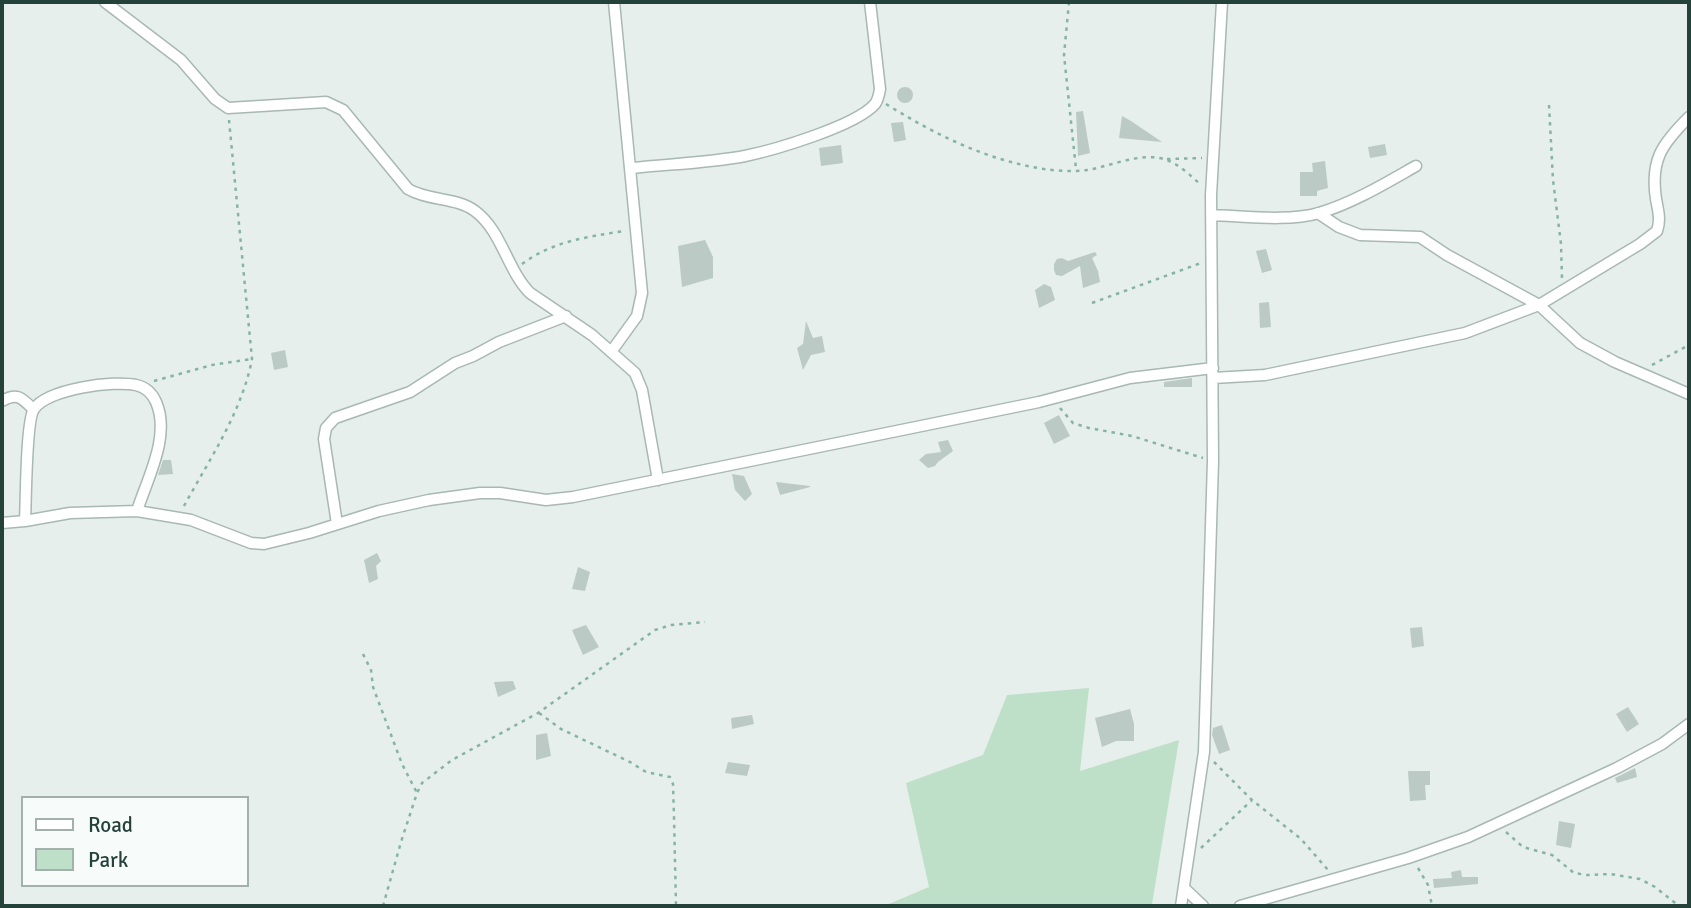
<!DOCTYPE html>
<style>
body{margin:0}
#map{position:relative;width:1691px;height:908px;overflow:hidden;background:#e6efeb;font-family:Signika,sans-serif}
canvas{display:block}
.frame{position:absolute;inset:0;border:4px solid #24423a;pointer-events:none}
.legend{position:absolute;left:21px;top:796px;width:228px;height:91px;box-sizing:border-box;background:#f7fbf9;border:2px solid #a3b1ad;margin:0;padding:9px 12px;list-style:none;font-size:21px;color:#24423a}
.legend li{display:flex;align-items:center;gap:14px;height:35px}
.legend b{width:35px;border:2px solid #a3b1ad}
</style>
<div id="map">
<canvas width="1691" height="908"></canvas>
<div class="frame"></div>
<ul class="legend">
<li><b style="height:9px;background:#fff"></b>Road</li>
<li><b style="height:19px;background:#bfe0c8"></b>Park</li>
</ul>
</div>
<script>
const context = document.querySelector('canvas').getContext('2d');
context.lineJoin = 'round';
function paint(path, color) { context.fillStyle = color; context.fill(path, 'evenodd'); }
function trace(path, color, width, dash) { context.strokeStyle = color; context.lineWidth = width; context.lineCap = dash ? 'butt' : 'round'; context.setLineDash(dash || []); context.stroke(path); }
const green = new Path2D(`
 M1089,688L1080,771L1179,740L1152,904L1145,906H884L929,887L906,783L983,755L1007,695Z`);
const building = new Path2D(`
 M897 95a8 8 0 1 1 16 0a8 8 0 1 1-16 0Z
 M1083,111L1090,153L1078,156L1076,112Z
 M1122,116L1131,121L1162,142L1119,138Z
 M903,122L906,140L894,142L891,123Z
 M1385,144L1387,155L1370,158L1368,147Z
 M841,145L843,163L821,166L819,148Z
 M1325,161L1328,188L1317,191V196H1300V172H1313L1312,163Z
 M705,240L713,257V278L682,287L678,246Z
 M1266,249L1272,270L1262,273L1256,251Z
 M1095,252L1097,255L1092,258L1098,271L1100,282L1083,288L1080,266L1062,276L1056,275L1054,270V264L1057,259L1062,258L1068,261Z
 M1044,284L1051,287L1055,300L1039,308L1035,290Z
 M1269,302L1271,327L1260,328L1259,303Z
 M806,321L813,338L822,336L825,352L811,355L803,370L797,348L803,344Z
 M285,350L288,367L274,370L271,353Z
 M1192,378V387H1164V382Z
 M1059,415L1070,436L1054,444L1044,423Z
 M948,440L953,451L938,462L935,466L928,468L919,460L926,454L941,452L938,442Z
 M163,460H171L173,474L158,475Z
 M732,474L744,476L752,494L745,501L735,490Z
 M776,482L810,486V487L780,495Z
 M377,553L381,561L376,566L378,579L369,583L364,560Z
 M578,567L590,572L585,591L572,589Z
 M586,625L599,647L583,655L572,630Z
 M1422,627L1424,646L1412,648L1410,628Z
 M513,681L516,689L498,697L494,682Z
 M1628,707L1639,724L1627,732L1616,714Z
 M1130,709L1134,724V741H1116L1102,747L1095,718Z
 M752,715L754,724L732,729L731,718Z
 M1222,725L1230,750L1219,754L1212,735L1213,728Z
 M547,733L551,756L536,760V735Z
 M728,762L750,765L747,776L725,773Z
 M1635,768L1637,777L1617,783L1615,778Z
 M1408,771H1430V785H1425L1426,800L1410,801Z
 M1559,821L1575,824L1571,848L1556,845Z
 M1461,870L1462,877H1478V884L1434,888L1433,879L1452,878L1451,872Z`);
const path = new Path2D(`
 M1069,2L1064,55L1076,169
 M886,104C936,135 986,160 1044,169C1058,171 1074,172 1087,170C1112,166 1142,151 1167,160C1180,165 1191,176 1201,185
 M1549,105L1553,180L1561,244L1562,279
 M1167,159L1202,158
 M522,264C553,241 587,237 624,231
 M1092,303L1201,263
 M1652,365L1689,345
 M154,381L212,365L252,359
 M1060,408L1073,423L1089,428L1132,436L1203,458
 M184,506C209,460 242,412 252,359L229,120
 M363,654L371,670L373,687L402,764L417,793
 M539,713L561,729L630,762L646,772L670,777L673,784L674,817L676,906
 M1214,762L1252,800L1301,839L1328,870
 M1506,832L1523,847L1552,855L1574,873L1587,875L1610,874L1640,879L1655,887L1679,906
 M1201,848L1252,800
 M1418,868L1428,885L1432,906
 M383,906L401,842L417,793L422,783L452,760L538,713L655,630L671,625L705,622`);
const street = new Path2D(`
 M105,2L181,60L215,99L228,108L326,102L343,110L408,189C428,201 456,197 475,211C502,231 507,270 530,293L592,335L635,373L642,390L658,480
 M632,168C669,164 708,163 745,156C774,150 856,126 875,104C878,100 879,95 880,89L870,2
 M1318,213L1339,227L1360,235L1420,237L1447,255L1539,305L1580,343L1615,362L1689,394
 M1211,215C1244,216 1288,222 1319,213C1353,203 1386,183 1416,166
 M611,352L637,316L642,293L614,2
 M1213,378L1265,375L1465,333L1539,305L1640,244L1657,231C1661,220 1658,210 1656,199C1650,160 1662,144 1689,117
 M2,401C17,392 22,398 33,409
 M25,521C26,502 26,420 34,409C47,389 114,380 136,385C145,387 152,393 156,402C171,436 147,479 137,511
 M2,523L25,521L70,513L137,511L191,520L251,543L264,544L309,533L379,511L429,500L480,493H500L546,500L573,497L1039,402L1130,378L1213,368
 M337,524L324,439L326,428L335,418L410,392L455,363L473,356L499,342L566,316
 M1184,888L1203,906
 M1181,906L1204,752L1213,461L1211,195L1222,2
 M1240,906L1408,858L1468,837L1617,768L1662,744L1689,724`);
paint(green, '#bfe0c8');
paint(building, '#bbcac4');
trace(street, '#a8b8b2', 13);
trace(path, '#86b3a5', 2.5, [3.5, 5]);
trace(street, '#fff', 10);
</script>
